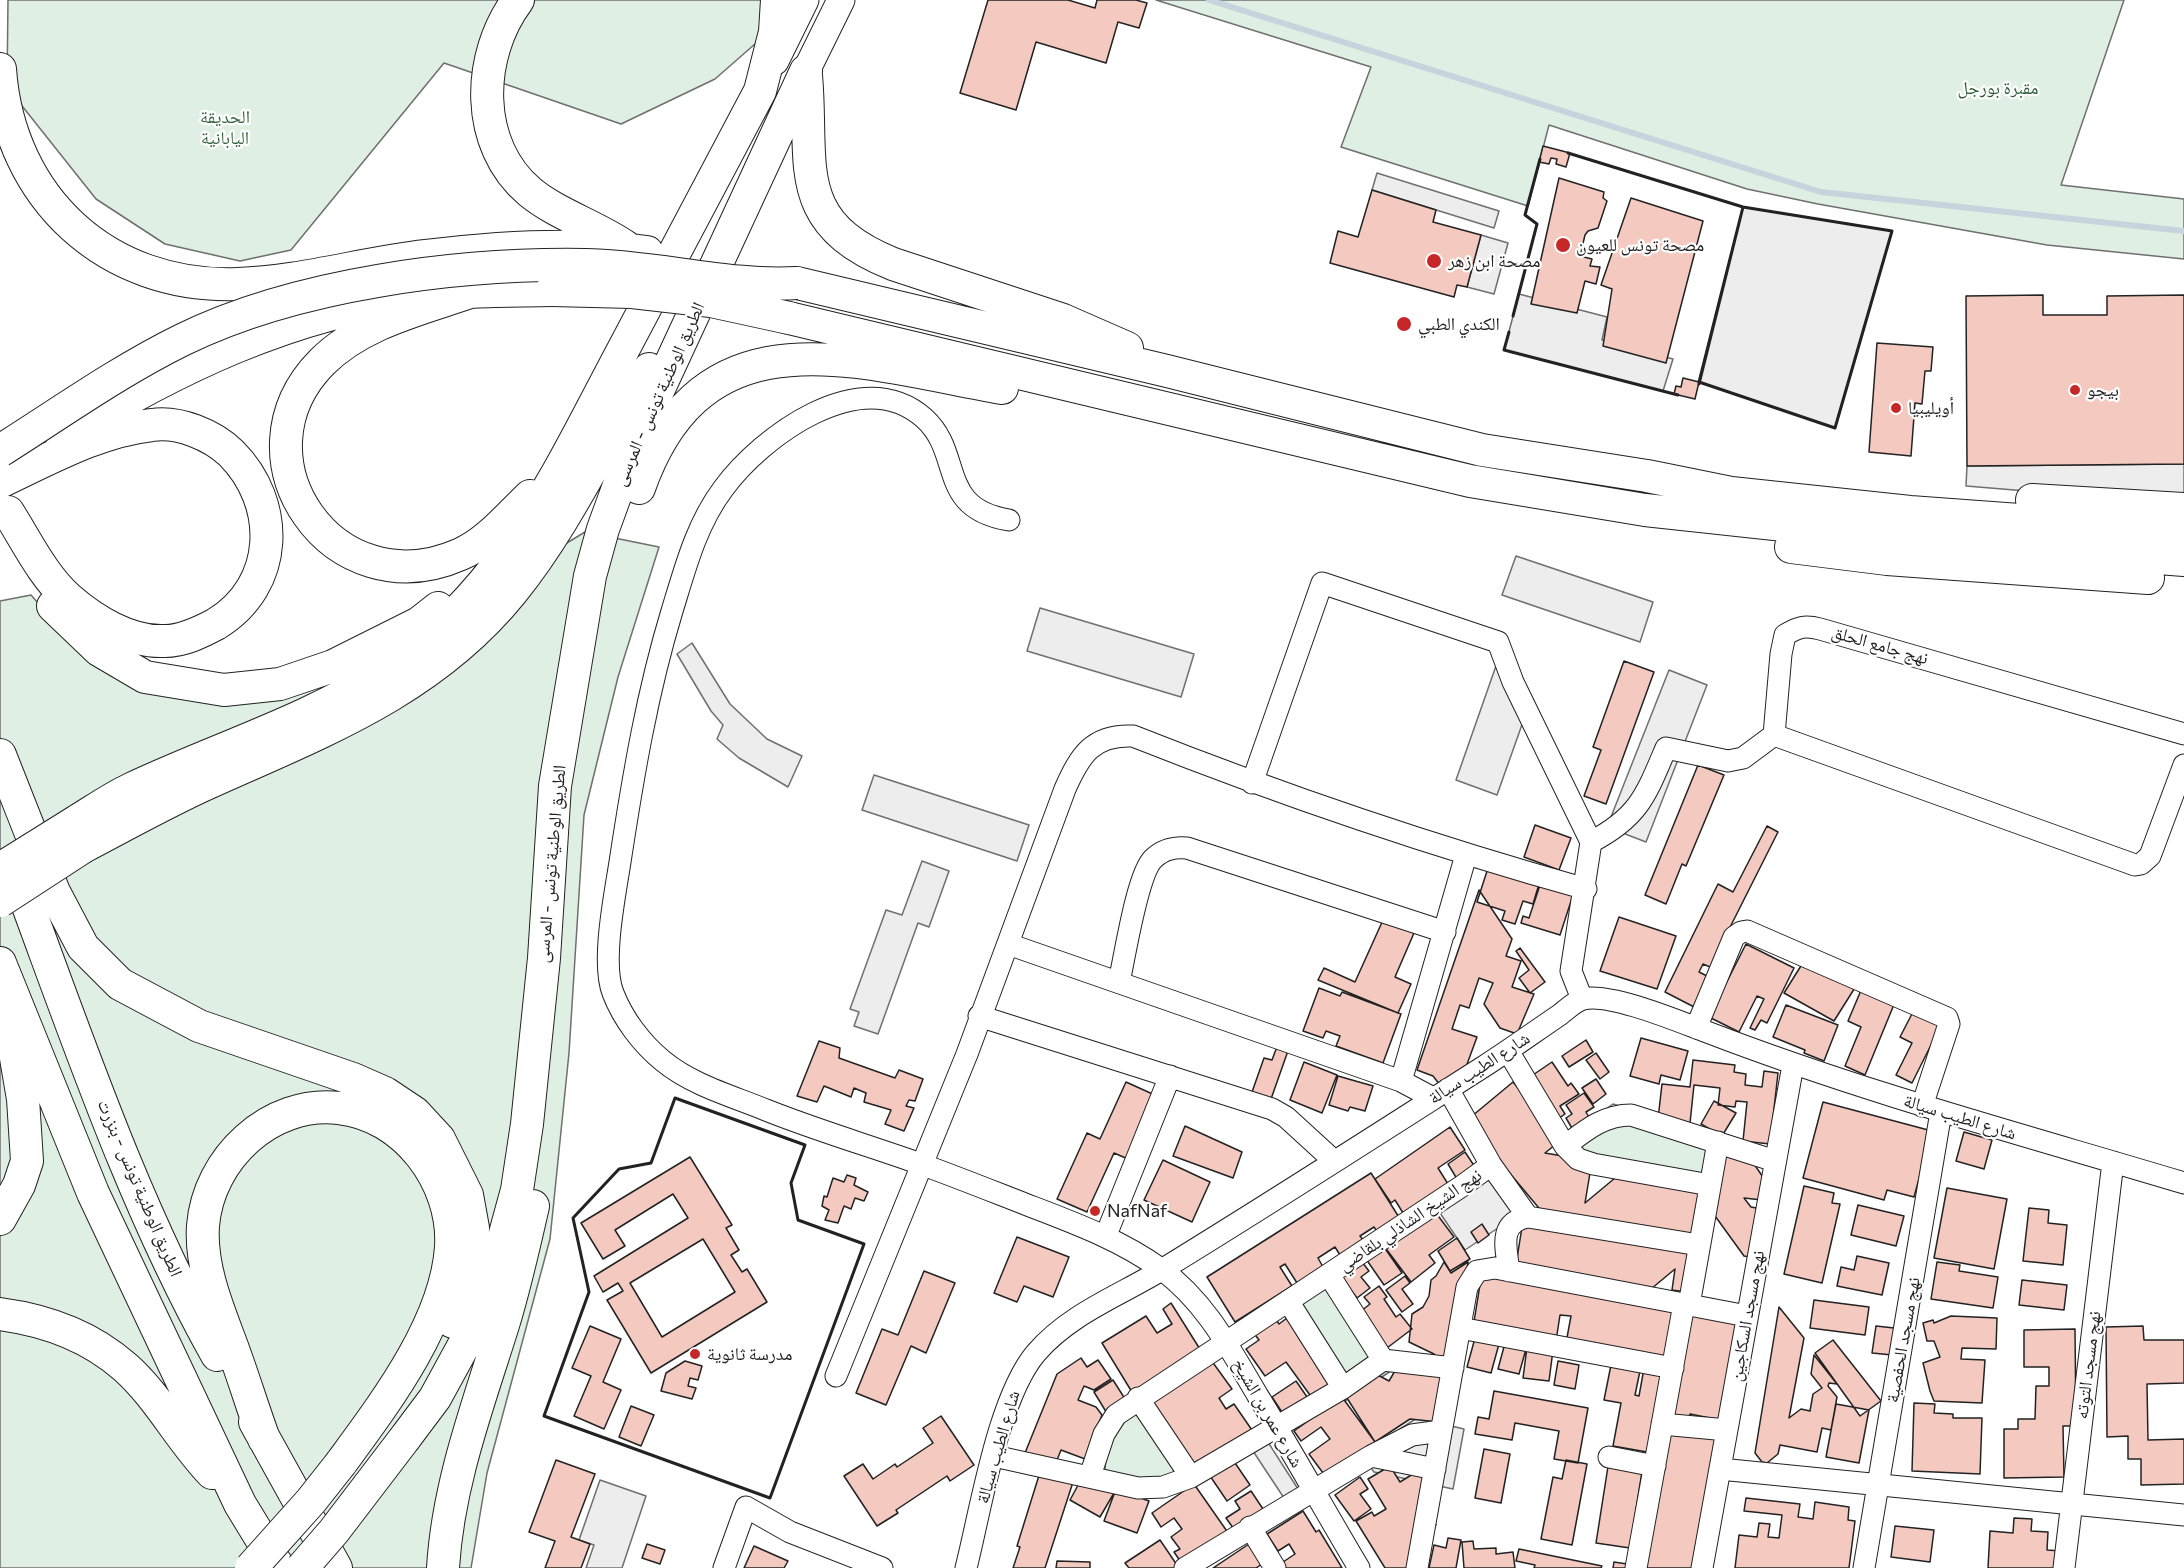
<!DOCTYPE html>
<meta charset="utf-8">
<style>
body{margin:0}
canvas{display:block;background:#fff}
</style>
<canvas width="2184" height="1568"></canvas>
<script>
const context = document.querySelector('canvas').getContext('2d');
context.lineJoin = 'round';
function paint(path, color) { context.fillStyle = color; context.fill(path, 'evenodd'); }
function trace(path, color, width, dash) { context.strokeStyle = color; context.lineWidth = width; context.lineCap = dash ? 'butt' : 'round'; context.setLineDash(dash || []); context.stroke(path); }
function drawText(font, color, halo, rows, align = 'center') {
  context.font = font + ' Commissioner,"Noto Naskh Arabic",sans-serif'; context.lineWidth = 4.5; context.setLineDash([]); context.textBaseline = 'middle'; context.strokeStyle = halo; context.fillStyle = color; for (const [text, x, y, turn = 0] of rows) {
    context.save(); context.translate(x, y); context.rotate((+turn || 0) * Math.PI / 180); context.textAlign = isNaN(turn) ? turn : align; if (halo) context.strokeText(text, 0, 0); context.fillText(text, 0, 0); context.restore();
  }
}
const green = new Path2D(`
 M8,0H795L787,16L715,79L621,124L444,63L291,250L240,261L165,244L96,199L7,87Z
 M1156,0H2124L2061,185L2184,199V259L2047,245L1818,204L1747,189L1549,125L1528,206L1341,147L1371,67Z
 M585,532L659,547L618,677L584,815L569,1053L550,1239L487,1473L471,1568H0V601L31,595L51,618L135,683L342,679Z
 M1613,1104L1723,1136L1715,1190L1556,1144Z
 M1329,1269L1394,1369L1345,1401L1280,1300Z
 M1139,1405L1184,1469L1157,1483L1105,1474C1104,1444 1120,1426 1139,1405Z`);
const parking = new Path2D(`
 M1377,173L1499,211L1494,228L1372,190Z
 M1743,207L1892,231L1835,428L1699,382Z
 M1481,235L1508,243L1494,294L1467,287Z
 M1519,294L1607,317L1602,340L1673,359L1663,391L1504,350Z
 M2184,464V504L1966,486L1967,466Z
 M1516,556L1653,602L1640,642L1502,595Z
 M1040,608L1194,654L1181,697L1027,651Z
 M692,643L730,704L767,739L802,756L788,787L739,758L717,739L723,725L711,711L677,654Z
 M1497,663L1524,719L1497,795L1456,780Z
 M1669,670L1707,685L1646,842L1607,827Z
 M874,775L1029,825L1017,861L862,810Z
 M922,861L949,871L929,927L918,923L878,1034L854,1026L859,1012L850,1009L886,910L902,915Z
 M1503,1163L1531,1206L1465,1250L1436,1207Z
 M1417,1418L1464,1429L1453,1489L1374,1472L1361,1454Z
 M1266,1439L1298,1489L1284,1498L1251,1448Z
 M600,1480L646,1496L622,1568H586L594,1545L579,1540Z`);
const stream = new Path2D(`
 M1209,0L1821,192L2184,231`);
const building = new Path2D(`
 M988,0H1068L1095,8L1097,0H1136L1147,3L1139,28L1118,22L1106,63L1036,42L1016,110L960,93Z
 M1543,146L1570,153L1566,167L1556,164L1557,159L1551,158L1549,164L1539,162Z
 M1559,178L1604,192L1603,198L1607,201L1598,228L1588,231L1585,235L1580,256L1592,259L1590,266L1600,267L1596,284L1585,281L1577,313L1531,304Z
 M1372,190L1436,210L1433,222L1481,235L1467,287L1457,285L1454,297L1330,263L1338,231L1358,237Z
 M1631,198L1703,221L1666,363L1603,346L1612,289L1601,285Z
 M2043,295V315H2107V296L2184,295V464L1967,466L1966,296Z
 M1877,343L1933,347L1931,371H1925L1922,404L1915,403L1911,456L1869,452Z
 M1683,378L1699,382L1695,399L1674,394L1676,386L1681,387Z
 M1624,661L1654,672L1606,804L1584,796L1601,750L1593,747Z
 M1698,765L1724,775L1686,866L1682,864L1666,904L1645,895Z
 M1535,825L1571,838L1559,870L1524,857Z
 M1767,826L1778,832L1710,967L1703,964L1699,972L1713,979L1698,1009L1665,992L1718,884L1733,892Z
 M1488,868L1539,884L1533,904L1523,901L1515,924L1502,920L1505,911L1477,902Z
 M1540,885L1573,895L1560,935L1521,923L1523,916L1529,918Z
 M1479,890L1512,939L1506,956L1521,961L1512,987L1534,994L1517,1034L1500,1028L1484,1004L1493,983L1479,978L1469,1008L1460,1005L1452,1029L1477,1037L1466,1067L1440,1085L1433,1076L1417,1070Z
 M1619,917L1676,936L1657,989L1600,971Z
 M1383,920L1414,933L1395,977L1411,984L1398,1013L1318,980L1324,968L1355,982Z
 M1746,944L1794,968L1767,1023L1761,1020L1755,1030L1750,1028L1764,999L1757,996L1739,1032L1709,1017Z
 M1520,948L1545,982L1530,993L1519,978L1529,970L1516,951Z
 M1804,961L1856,986L1834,1021L1784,993Z
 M1319,988L1340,996L1342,992L1401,1014L1383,1063L1336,1046L1340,1036L1326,1031L1323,1038L1303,1031Z
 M1862,988L1895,1002L1865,1075L1845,1066L1861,1027L1848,1021Z
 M1786,1005L1838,1025L1824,1061L1804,1053L1805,1050L1773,1037Z
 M1915,1008L1943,1021L1912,1083L1896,1075L1912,1043L1900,1037Z
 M1641,1038L1688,1051L1680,1080L1661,1075L1659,1084L1630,1076Z
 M1586,1040L1593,1052L1569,1067L1562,1056Z
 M819,1041L840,1048L839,1058L895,1078L899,1070L923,1079L915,1101L909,1100L906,1106L914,1108L904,1131L885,1124L891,1110L864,1102L866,1093L854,1088L851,1097L824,1086L817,1102L797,1096Z
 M1278,1044L1289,1048L1271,1099L1252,1092L1264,1058L1272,1060Z
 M1596,1053L1609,1072L1600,1079L1586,1060Z
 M1693,1060L1735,1065L1734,1072L1746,1074L1745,1085L1762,1087L1764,1071L1778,1073L1770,1144L1743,1141L1747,1102L1736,1101L1735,1107L1718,1105L1720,1088L1694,1085L1690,1123L1658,1119L1662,1084L1690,1087Z
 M1304,1062L1337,1075L1322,1113L1290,1100Z
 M1552,1062L1568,1086L1571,1083L1579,1094L1560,1106L1565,1114L1555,1121L1527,1079Z
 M1338,1076L1373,1086L1365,1111L1350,1107L1348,1111L1329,1105Z
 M1596,1079L1606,1094L1593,1104L1582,1088Z
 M1126,1082L1157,1096L1128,1159L1114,1153L1087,1212L1057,1199L1087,1133L1100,1139Z
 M1513,1082L1561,1140L1545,1153L1592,1161L1585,1203L1627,1168L1686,1178L1703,1198L1686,1292L1672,1290L1675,1269L1639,1299L1675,1305L1666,1357L1566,1343L1571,1316L1560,1315L1556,1341L1473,1328L1482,1272L1514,1277L1523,1221L1554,1226L1466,1121Z
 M1584,1093L1594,1107L1586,1112L1590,1119L1573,1130L1566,1118L1572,1114L1566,1105Z
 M1714,1101L1736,1113L1722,1136L1701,1124Z
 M1823,1102L1932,1131L1914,1197L1887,1190L1884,1200L1803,1178Z
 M1185,1126L1242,1152L1233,1178L1173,1156Z
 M1450,1127L1465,1150L1438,1168L1453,1192L1408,1221L1395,1200L1391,1203L1375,1179Z
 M1964,1132L1992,1140L1984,1169L1956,1161Z
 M1724,1147L1754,1164L1765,1180L1762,1200L1744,1198L1751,1207L1762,1209L1755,1258L1744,1256L1710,1209Z
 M1465,1152L1475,1167L1457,1179L1448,1164Z
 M690,1157L732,1225L726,1228L739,1250L731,1255L742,1272L747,1269L767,1302L651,1373L607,1300L623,1291L618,1283L603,1292L594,1276L688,1218L673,1194L615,1230L625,1246L603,1259L581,1223ZM703,1239L735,1292L662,1337L630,1283Z
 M1163,1160L1210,1182L1192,1222L1144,1200Z
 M1371,1173L1402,1222L1380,1236L1374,1227L1360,1236L1364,1241L1340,1255L1335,1247L1318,1258L1323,1267L1297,1283L1285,1264L1280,1267L1292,1286L1235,1322L1207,1277Z
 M847,1175L856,1178L854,1185L868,1192L864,1201L855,1198L851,1209L844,1206L838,1223L825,1220L829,1210L822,1206L824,1196L827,1197L833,1178L844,1182Z
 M1804,1186L1834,1193L1832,1203L1840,1204L1822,1283L1784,1274Z
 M1947,1188L2007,1199L1994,1269L1934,1258Z
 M1858,1205L1904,1216L1896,1246L1851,1235Z
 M2029,1208L2049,1210L2048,1223L2067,1225L2063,1265L2023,1261Z
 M1433,1209L1454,1237L1429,1255L1435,1263L1411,1282L1384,1246Z
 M1482,1224L1489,1235L1478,1243L1471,1232Z
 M1017,1237L1069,1257L1053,1297L1024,1286L1017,1302L994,1293Z
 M1457,1238L1470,1259L1450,1271L1438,1251Z
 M1382,1244L1402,1273L1384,1285L1364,1256Z
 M1857,1256L1889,1263L1882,1295L1837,1286L1841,1267L1854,1270Z
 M1359,1258L1369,1271L1361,1277L1370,1288L1357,1298L1338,1273Z
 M1444,1262L1451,1273L1468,1262L1448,1423L1410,1419L1375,1442L1345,1395L1376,1374L1389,1381L1399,1364L1437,1359L1434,1354L1409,1342L1412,1314L1423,1307L1429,1296L1431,1280L1436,1276Z
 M1937,1262L1960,1265L1959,1271L1998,1277L1993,1308L1931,1299Z
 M924,1271L955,1283L926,1353L911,1346L886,1405L856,1393L882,1329L898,1335Z
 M1405,1276L1410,1283L1402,1289L1413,1304L1402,1312L1386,1290Z
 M2022,1280L2067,1285L2064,1310L2019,1305Z
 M1379,1286L1387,1297L1384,1299L1396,1317L1400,1314L1412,1329L1383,1351L1356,1315L1370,1304L1364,1297Z
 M1814,1300L1869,1307L1865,1335L1810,1328Z
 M1171,1303L1203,1354L1135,1397L1102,1343L1146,1316L1157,1333L1172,1324L1163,1309Z
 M1779,1307L1804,1338L1789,1418L1801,1409L1810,1411L1813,1394L1822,1388L1811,1374L1814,1355L1837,1384L1829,1383L1828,1386L1837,1397L1831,1430L1822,1428L1817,1452L1780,1445L1778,1454L1767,1463L1762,1462L1755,1453Z
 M1685,1311L1743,1321L1725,1421L1690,1414L1689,1419L1666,1415Z
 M1272,1313L1279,1324L1291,1315L1338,1386L1315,1402L1286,1362L1265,1376L1246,1349L1259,1340L1250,1328Z
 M1951,1316L1997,1318L1996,1349L1962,1348L1961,1359L1985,1360L1982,1403L1934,1401L1930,1391L1923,1363L1940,1357L1934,1341H1927L1923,1323L1933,1320L1934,1323Z
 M590,1326L621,1339L603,1382L621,1390L604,1429L574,1416L591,1376L572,1368Z
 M1876,1326L1894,1328L1892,1355L1872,1353Z
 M2143,1326L2144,1340H2184V1383L2147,1384L2148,1440L2184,1439V1484L2141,1485V1459H2128V1436L2107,1437L2106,1327Z
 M2075,1329L2076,1426H2063L2064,1477L2004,1478V1429H2018V1419H2035L2036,1386H2049V1367H2024V1330Z
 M1475,1338L1499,1344L1491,1373L1467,1367Z
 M1833,1340L1881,1401L1860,1416L1815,1353Z
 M1505,1343L1526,1349L1519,1374L1498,1369Z
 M1527,1347L1553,1350L1549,1381L1523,1378Z
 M1081,1358L1087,1367L1098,1360L1111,1379L1094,1390L1084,1386L1078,1400L1096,1407L1102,1415L1085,1459L1061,1450L1055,1465L1025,1453L1057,1374Z
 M1211,1360L1232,1389L1219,1398L1226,1409L1234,1404L1254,1433L1197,1473L1149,1403Z
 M1612,1360L1641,1366L1635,1395L1639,1396L1645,1363L1664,1367L1647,1452L1613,1446L1621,1403L1604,1400Z
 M685,1361L702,1366L698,1380L690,1378L688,1386L696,1388L692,1399L661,1391L666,1373Z
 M1558,1361L1579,1365L1575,1389L1554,1385Z
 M1113,1380L1127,1402L1108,1415L1094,1392Z
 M1296,1381L1314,1407L1289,1423L1272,1397Z
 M1494,1391L1588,1408L1578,1463L1554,1459L1559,1431L1515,1423L1512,1440L1475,1434L1478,1417L1489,1419Z
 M1342,1397L1375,1442L1326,1477L1309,1454L1330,1439L1321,1427L1301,1441L1294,1431Z
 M1914,1403L1935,1404L1934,1413L1953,1414V1418H1982L1980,1474L1912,1471Z
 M1836,1404L1869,1410L1859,1463L1826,1457Z
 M631,1406L654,1415L641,1446L619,1437Z
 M941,1416L974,1465L950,1481L947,1476L896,1510L898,1513L877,1526L844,1476L863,1464L873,1479L895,1464L897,1467L933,1443L923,1428Z
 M1664,1423L1723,1433L1698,1568H1637Z
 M1484,1449L1510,1454L1501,1503L1475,1498Z
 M1231,1457L1250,1485L1227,1501L1208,1473Z
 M556,1460L595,1474L571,1537L590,1544L581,1568H545L555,1541L529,1532Z
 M1566,1460L1587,1464L1572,1545L1541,1539L1553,1477L1562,1479Z
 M1609,1460L1643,1465L1630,1548L1596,1543Z
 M1390,1466L1400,1482L1421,1469L1437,1496L1423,1504L1436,1525L1417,1537L1409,1568H1385L1356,1521L1372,1512L1374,1516L1386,1509L1368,1479Z
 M1041,1469L1074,1479L1045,1568H1013L1020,1547L1017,1546Z
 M1083,1476L1114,1493L1100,1517L1070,1500Z
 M1360,1477L1368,1489L1360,1494L1371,1509L1354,1521L1335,1495Z
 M1194,1484L1231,1537L1185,1568L1174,1552L1180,1549L1171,1537L1182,1529L1174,1518L1161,1527L1152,1513Z
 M1116,1489L1149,1501L1137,1533L1104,1521Z
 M1251,1491L1265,1512L1236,1532L1226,1518L1240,1509L1235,1501Z
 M1746,1498L1800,1504L1798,1517L1813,1519L1815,1502L1849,1507L1848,1520L1855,1521L1849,1568H1735L1739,1535L1757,1537L1759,1523L1770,1524L1768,1537L1779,1538L1782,1515L1744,1511Z
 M1303,1511L1316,1532L1319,1530L1342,1568H1283L1280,1564L1295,1554L1289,1544L1278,1551L1267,1534Z
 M2014,1518L2032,1519L2031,1531L2048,1532L2047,1550L2061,1551L2059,1568H1988L1990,1531L2013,1533Z
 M1895,1526L1934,1530L1930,1562L1891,1557Z
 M1448,1538L1461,1540L1456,1568H1429L1434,1545L1446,1548Z
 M1160,1540L1179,1568H1129L1125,1563Z
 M1473,1541L1474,1549L1496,1548V1554L1513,1552L1515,1568H1464L1462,1542Z
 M1252,1542L1265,1562L1256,1568H1213Z
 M647,1544L665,1550L660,1564L642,1558Z
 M754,1546L788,1561L784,1568H744Z
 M1519,1549L1602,1566L1601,1568H1534L1535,1565L1516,1561Z
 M1057,1561L1090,1562V1568H1056Z
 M1614,1562L1627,1564V1568H1613Z`);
const minor = new Path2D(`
 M1009,520C936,508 964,454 924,418C861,362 761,437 723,489C696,525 685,569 672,611C647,693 633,777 620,862C615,895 601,962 613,993C623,1019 642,1044 663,1061C692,1085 732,1096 766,1110C816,1130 867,1145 918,1163C954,1176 989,1190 1025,1204C1072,1222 1119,1239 1161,1269C1206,1302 1230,1349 1258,1396C1293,1453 1325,1511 1359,1568
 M1774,735L2135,865L2141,864L2150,856L2184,765
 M1252,783L1322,583L1498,642L1513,682L1591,842L1571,971L1582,999
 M1591,842C1639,817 1646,795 1666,748L1728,761L1743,758L1774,735L1781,654L1785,635C1798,627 1805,625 1820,629L2184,734
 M1008,944L1401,1081L1433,1098
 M1119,982C1125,956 1137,875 1153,859C1163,849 1174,847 1187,848L1445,932
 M979,1016L1272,1109L1286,1117L1333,1160
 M1696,1028L1734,937L1741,932L1747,931L1947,1018L1949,1024L1922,1106
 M1508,1051L1565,1146L1578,1159L1593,1164L1710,1185
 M1401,1081L1466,855
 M1448,1089L1491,1165L1528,1217
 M1565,1146C1586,1130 1604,1115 1631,1115L1775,1161
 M1106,1235L1170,1076
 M1509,1271C1506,1248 1498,1222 1528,1217L1699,1245
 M1329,1275L1383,1360
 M1288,1301L1343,1388
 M1689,1305L1718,1142
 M1460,1328L1673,1368
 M836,1376L967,1054L1065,789C1080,755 1093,734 1133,736C1282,795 1432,846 1586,889
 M1138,1398L1191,1477
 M1662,1424L1727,1430
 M994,1456L1138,1488L1163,1487L1191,1477L1343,1388L1383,1360L1453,1368
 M1371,1456L1435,1469
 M1609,1457L1655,1466
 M1720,1469L2184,1515
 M1090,1476L1104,1434L1116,1415L1462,1186L1491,1165
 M1250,1527L1275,1568
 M724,1568L746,1507L790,1532L882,1568
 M966,1568C981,1509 998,1398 1036,1353C1071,1312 1124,1294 1168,1266C1274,1201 1378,1134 1483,1067C1508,1051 1533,1033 1558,1016C1565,1011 1575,1001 1583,999C1609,992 1680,1022 1707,1032C1863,1092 2024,1135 2184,1183
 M1185,1568L1371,1456L1412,1435L1441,1431
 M1417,1568L1467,1287L1477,1271L1495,1268L1747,1316
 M1636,1568L1684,1304
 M1702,1568L1793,1065
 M1864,1568L1941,1112
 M2064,1568L2113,1162`);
const major = new Path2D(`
 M775,61L805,0
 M806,71L841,0`);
const highway = new Path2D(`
 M518,0C476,56 474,145 530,192C558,215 596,226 626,247
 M0,69C9,198 107,289 238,284C301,282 363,263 426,256C498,247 575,242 647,252
 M806,75C814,165 789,222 893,264L1063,320L1127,348
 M797,283L1167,371L1482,450L1647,476L1731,493L1910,512L2184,532
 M473,291C422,309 362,322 322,362C228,457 333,611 461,554C488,542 509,516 530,496
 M789,318L1470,481L1645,510L1904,538L2184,560
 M62,438C174,369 291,312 424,296C467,290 509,291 552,290
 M0,482C49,459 98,431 152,425C179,421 212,435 231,453C281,503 280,585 216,624C201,632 183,641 165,641C130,643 93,620 68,598C43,576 26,540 8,512
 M639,488C703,306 856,362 1002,388
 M2032,500L2184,509
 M1791,547L1887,559L2148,578
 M53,606L99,650L145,677L224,690L280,684L333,666L419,623L438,608
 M0,755L54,892L83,947L120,984L199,1026L353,1079L385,1093L415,1113L439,1139L467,1195L473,1228L472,1258L465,1288L453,1322
 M77,821C95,810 112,798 131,789C216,749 308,721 387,670C506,591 558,472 623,350C669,264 714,177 760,91L775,32L777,0
 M83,847C125,825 166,802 208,783C321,732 431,692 512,592C567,524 603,443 649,369
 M17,860L28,906C84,1058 138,1214 217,1355
 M0,963L93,1193L240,1504L279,1568
 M0,1219L19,1185L27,1161L23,1099L9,1017
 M0,1314C45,1320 90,1336 125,1367C159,1397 180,1440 212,1473
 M255,1422L336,1568
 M405,1438L435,1398L471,1332L494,1274L517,1190L527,1124L544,958L555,786L590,576L603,529L637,436L806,71
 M264,1439C253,1409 244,1379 233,1349C219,1311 200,1268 203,1226C208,1159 270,1100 339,1108C405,1115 455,1182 451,1247C446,1323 385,1403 341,1463
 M443,1568C448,1484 478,1405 503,1325C515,1286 524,1246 533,1206`);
const highwayBridge = new Path2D(`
 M552,290L632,292L711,301L789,318
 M0,451C60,413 119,371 182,340C296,284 459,263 585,265C657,266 726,287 797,283
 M0,869L77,821
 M0,901L83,847
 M251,1568L311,1501L341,1463
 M302,1568L334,1531L405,1438`);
const wall = new Path2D(`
 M1568,153L1743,207L1699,384
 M1743,207L1892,231L1835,428L1699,382Z
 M1513,316L1537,224L1525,215L1540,159
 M1509,332L1504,350L1678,395
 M675,1098L805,1145L791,1183L798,1220L864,1244L770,1498L544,1416L589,1292L573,1218L619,1169L651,1163Z`);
const markers = [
 [1563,245,8,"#c62828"],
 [1434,261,8,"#c62828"],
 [1404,324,8,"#c62828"],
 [2075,390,6,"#c62828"],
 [1896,408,6,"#c62828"],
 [1095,1211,6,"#c62828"],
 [695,1354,6,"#c62828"]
];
const parkNames = [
 ["مقبرة بورجل",1998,88],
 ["الحديقة",225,117],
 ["اليابانية",225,138]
];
const poiNames = [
 ["مصحة تونس للعيون",1576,245],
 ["مصحة ابن زهر",1448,261],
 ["الكندي الطبي",1418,324],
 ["بيجو",2087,390],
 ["أويليبيا",1908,408],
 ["NafNaf",1107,1211],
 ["مدرسة ثانوية",707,1354]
];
const streetNames = [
 ["الطريق الوطنية تونس - المرسى",659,394,-66],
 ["نهج جامع الحلق",1880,645,16],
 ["الطريق الوطنية تونس - المرسى",551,864,-85],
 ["شارع الطيب سيالة",1479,1068,-33],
 ["شارع الطيب سيالة",1960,1117,17],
 ["الطريق الوطنية تونس - بنزرت",140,1188,67],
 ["نهج الشيخ الشاذلي بلقاضي",1410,1220,-34],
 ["نهج مسجد السكاجين",1747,1316,-80],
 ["نهج مسجد الحفصية",1903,1340,-80],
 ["نهج مسجد التوته",2088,1365,-83],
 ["شارع عمر بن الشيخ",1268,1413,60],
 ["شارع الطيب سيالة",998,1447,-74]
];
paint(green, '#e0efe3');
trace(green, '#6f6f6f', 1.5);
paint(parking, '#ededed');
trace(parking, '#6f6f6f', 1.5);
trace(stream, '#c7d3dd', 6);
paint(building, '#f3c9c0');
trace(building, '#222', 1.5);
trace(minor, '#222', 23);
trace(major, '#222', 29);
trace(highway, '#222', 34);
trace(minor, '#fff', 21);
trace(major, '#fff', 27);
trace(highway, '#fff', 32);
trace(highwayBridge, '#222', 34, []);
trace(highwayBridge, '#fff', 32);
trace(wall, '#222', 3);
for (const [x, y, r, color] of markers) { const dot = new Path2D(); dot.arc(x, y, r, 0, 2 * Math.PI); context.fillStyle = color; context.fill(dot); trace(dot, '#fff', 2); }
drawText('18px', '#2f5e38', '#fff', parkNames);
drawText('18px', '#222', '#fff', poiNames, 'left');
drawText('18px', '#222', '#fff', streetNames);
</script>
